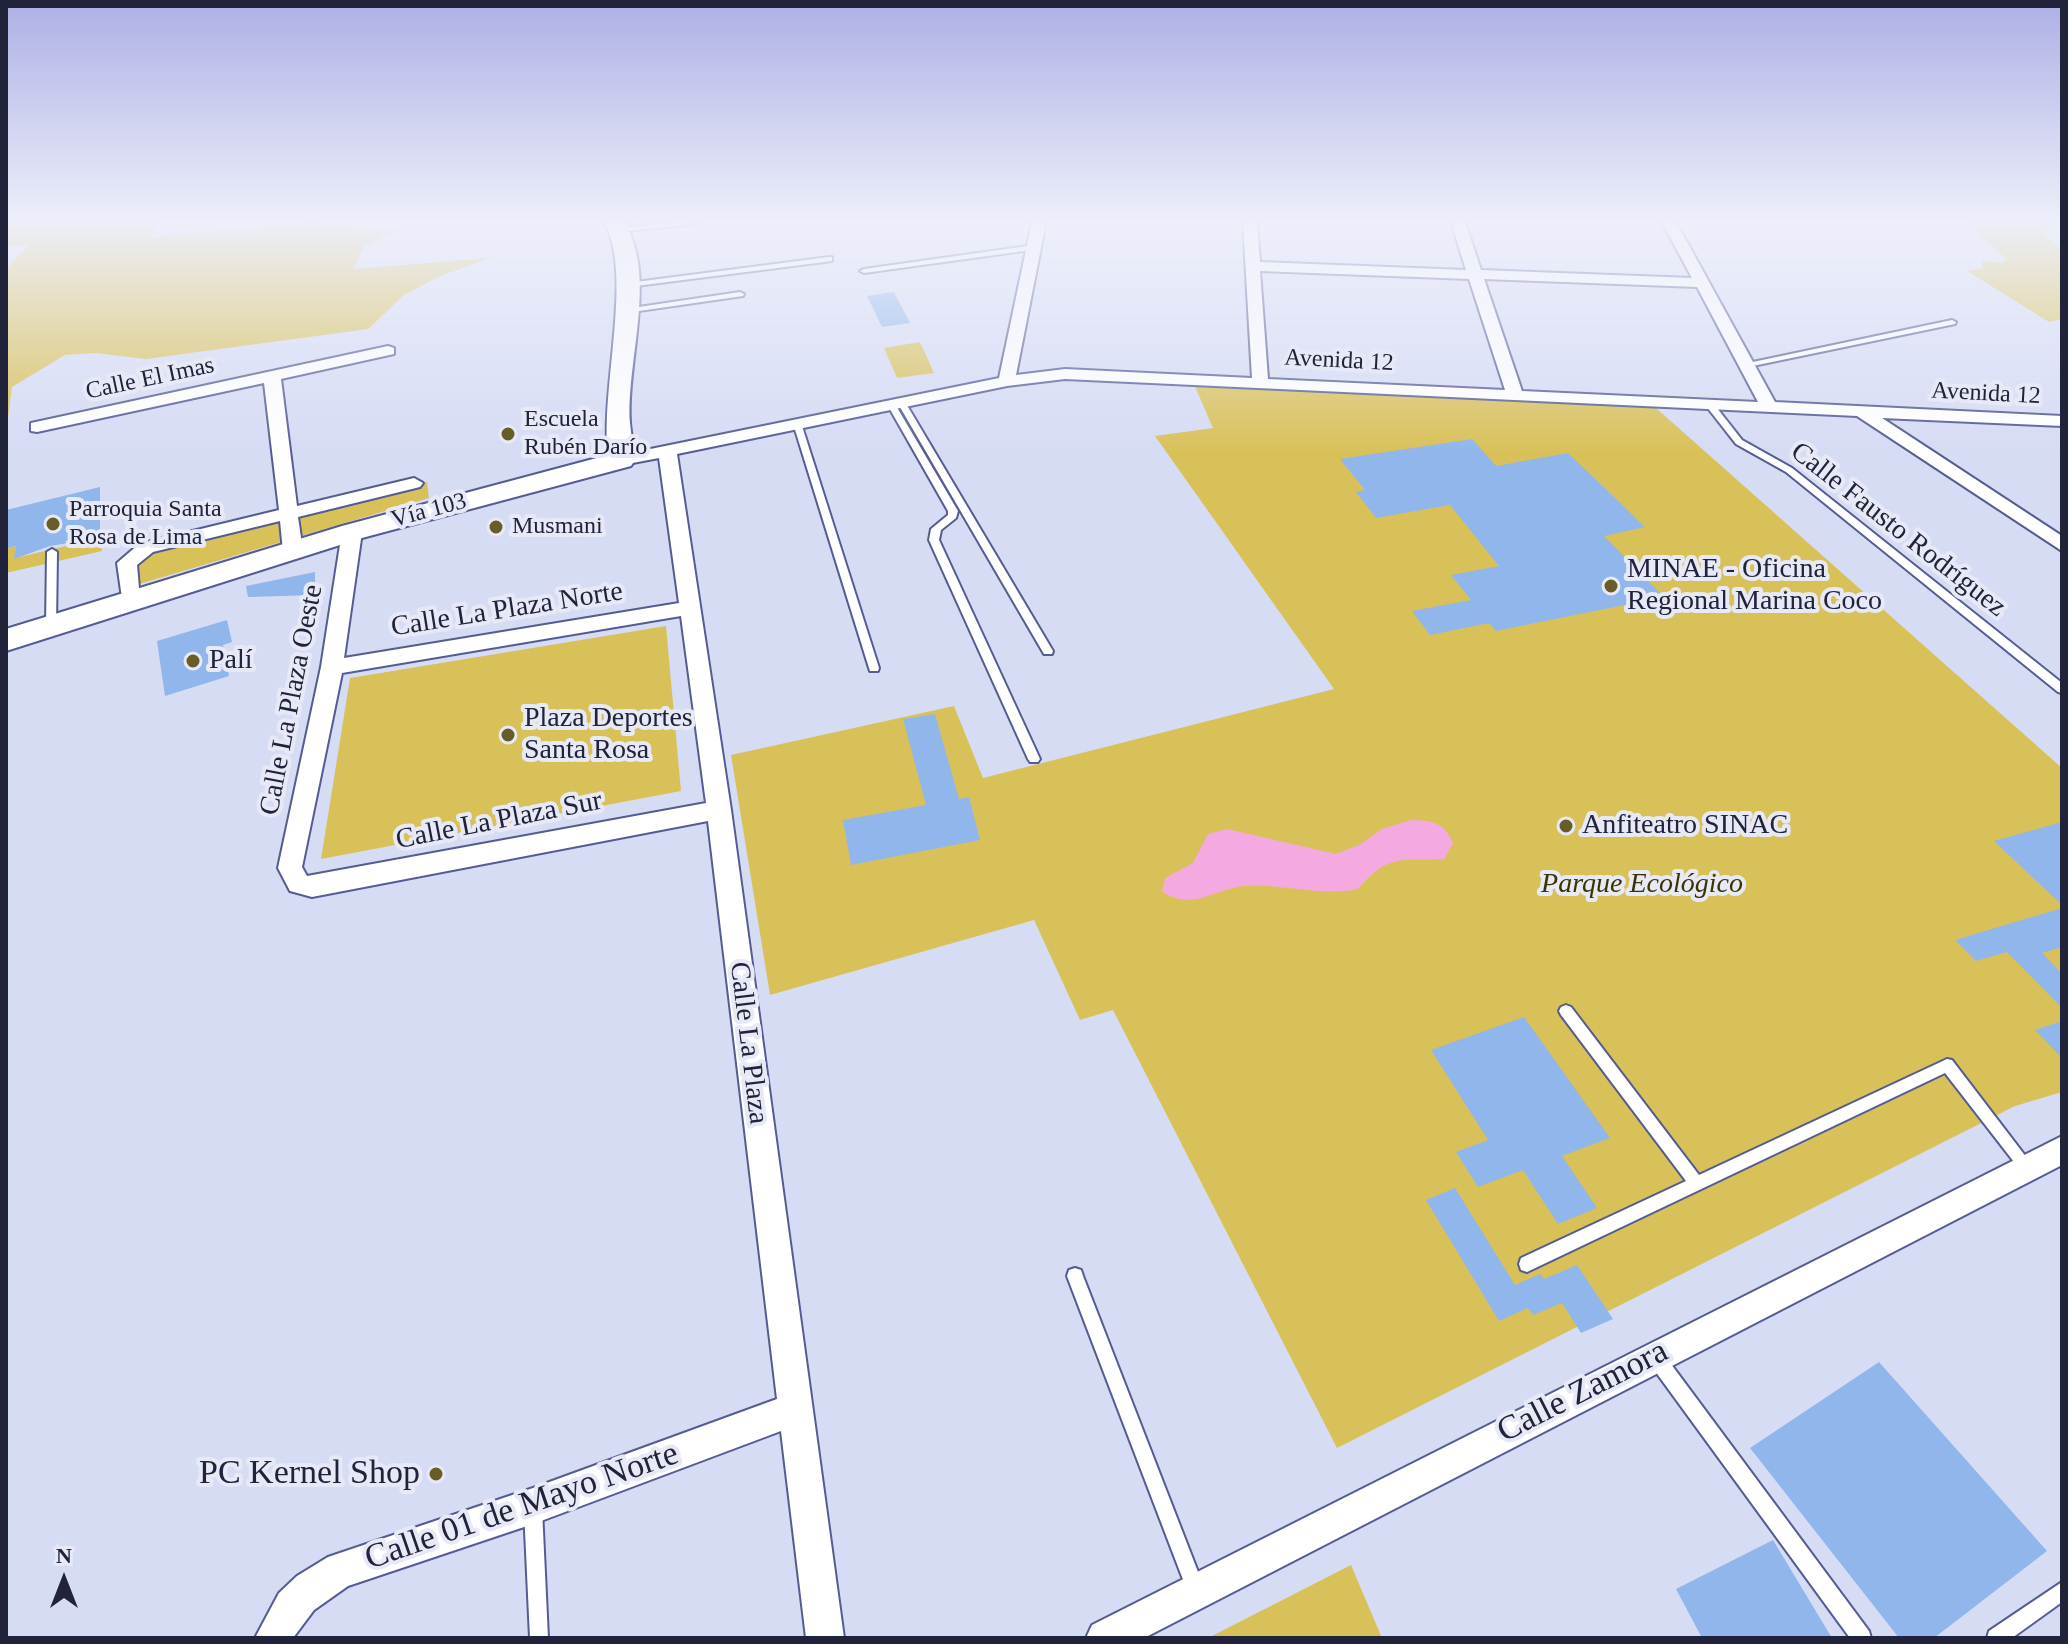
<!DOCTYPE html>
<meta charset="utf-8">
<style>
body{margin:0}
#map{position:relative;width:2068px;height:1644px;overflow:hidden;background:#d7dcf5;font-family:Georgia,serif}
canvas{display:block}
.frame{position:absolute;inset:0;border:8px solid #20233a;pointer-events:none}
.north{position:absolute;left:24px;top:1540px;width:80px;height:80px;-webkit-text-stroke:6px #e7e9f6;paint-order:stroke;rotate:0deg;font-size:22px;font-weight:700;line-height:32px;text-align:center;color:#20233a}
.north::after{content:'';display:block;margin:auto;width:28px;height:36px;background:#20233a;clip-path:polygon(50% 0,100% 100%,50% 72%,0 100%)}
</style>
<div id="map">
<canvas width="2068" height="1644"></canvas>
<div class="frame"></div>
<div class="north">N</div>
</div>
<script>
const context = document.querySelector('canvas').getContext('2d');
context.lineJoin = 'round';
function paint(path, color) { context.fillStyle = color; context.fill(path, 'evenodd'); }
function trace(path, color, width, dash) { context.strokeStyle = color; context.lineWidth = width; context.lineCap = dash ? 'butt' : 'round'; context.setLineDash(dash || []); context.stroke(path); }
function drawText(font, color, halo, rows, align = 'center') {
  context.font = font + ' Georgia,serif'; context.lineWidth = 8; context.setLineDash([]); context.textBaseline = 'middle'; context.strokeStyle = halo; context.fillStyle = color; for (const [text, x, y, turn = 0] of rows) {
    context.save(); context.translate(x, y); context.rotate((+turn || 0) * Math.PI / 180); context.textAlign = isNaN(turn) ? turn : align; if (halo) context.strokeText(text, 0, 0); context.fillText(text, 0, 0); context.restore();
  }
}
const green = new Path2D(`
 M6,222H161L150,237L313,223L369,229L404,227L364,246L353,269L490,258L438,277L404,295L368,329L146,359L95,353L65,355L12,387L6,432V269L28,245L6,246Z
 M1967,222H2062L2042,232L2062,251V319L2049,322L1967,271L1983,268L1982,261L2002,263L2006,259Z
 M920,342L934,373L897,378L884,348Z
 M1193,382L1656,408L2062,768V1092L2015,1106L1337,1448L1113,1010L1080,1020L1034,920L770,995L731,755L954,706L983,778L1334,689L1155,436L1213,428Z
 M427,482L429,498L136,585V565L148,553Z
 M100,538L102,551L6,573V548L16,546L15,558Z
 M666,626L681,791L321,859L350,678Z
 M1351,1565L1382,1638H1208Z`);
const water = new Path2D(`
 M1411,820C1432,820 1445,823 1453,843L1444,859C1400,861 1389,853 1358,889C1314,898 1269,879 1233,888C1205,895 1191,908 1162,892L1165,878L1193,863L1208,834L1227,829L1336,854L1359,845L1382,829Z`);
const building = new Path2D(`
 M894,292L910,323L882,327L867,296Z
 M1472,439L1496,466L1568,453L1645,527L1604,536L1664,597L1496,631L1489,623L1430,635L1412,611L1471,600L1451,575L1499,566L1450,505L1376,518L1356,492L1365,490L1340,459Z
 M100,487V538L50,546L14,559L16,546L6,548V510Z
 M315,572V595L248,597L246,586Z
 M227,620L232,642L223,645L229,676L165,696L157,641Z
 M935,714L959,799L969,797L980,840L851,865L843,820L926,805L903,719Z
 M2062,822V905L1994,841Z
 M2062,908V947L2042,953L2062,974V1008L2007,952L1976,961L1955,940Z
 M1524,1017L1610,1138L1562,1156L1597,1208L1558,1224L1523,1170L1478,1187L1456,1152L1488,1140L1431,1050Z
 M2062,1021V1058L2035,1030Z
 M1455,1188L1515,1285L1540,1274L1544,1279L1577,1265L1613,1319L1581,1333L1562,1303L1533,1315L1528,1308L1499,1321L1426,1200Z
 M1879,1362L2047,1551L1934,1638H1899L1750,1448Z
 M1773,1540L1832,1638H1702L1676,1589Z`);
const lane = new Path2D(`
 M674,222H696L693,224L619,232L616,230L619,228Z
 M1035,245L1039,247L1038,249L864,273L860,271L864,269Z
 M829,257H832V261L628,287L624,285L628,283Z
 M740,292L744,294L743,296L625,313L621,311L625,309Z
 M1952,320L1956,322L1955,324L1748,367L1744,365L1748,363Z
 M898,400L905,402L1053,651L1052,654H1044L897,402Z
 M891,401L895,404L958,511L956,518L941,530L939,540L1040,759L1038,762H1030L1028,759L929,540L931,529L948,515V511L887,404Z
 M1707,403H1713L1742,440L1792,468L2062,683V693L2058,692L1786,472L1736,444L1707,407Z
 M797,420L801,423L879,668L878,671H870L869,668L793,423Z
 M52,549L57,552L56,626L51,629L46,626L47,552Z
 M1566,1005L1571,1007L1699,1175L1947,1059L1952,1060L2033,1166L2031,1171L2026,1173L2021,1171L1945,1073L1527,1272L1521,1270L1519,1264L1521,1258L1686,1181L1561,1015L1559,1011L1561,1007Z
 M1075,1268L1081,1270L1083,1276L1205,1590L1203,1597L1196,1599L1189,1597L1187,1590L1067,1276L1069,1270Z
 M1656,1350L1662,1352L1869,1631L1871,1638H1850L1650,1364L1648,1358L1650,1352Z
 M533,1500L539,1503L542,1509L548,1638H530L524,1509L527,1503Z
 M2062,1582V1602L2012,1638H1987L1989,1631Z`);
const street = new Path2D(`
 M1032,222H1046L1016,375L1065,369L1252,378L1243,222H1257L1260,262L1466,270L1451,222H1465L1481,270L1692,278L1662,222H1676L1775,402L2062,416V426L1882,418L2062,536V551L1857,416L1065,379L1007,386L677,454L731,810L844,1638H806L781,1431L533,1524L348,1586L314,1610L293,1638H255L279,1593L297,1576L328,1557L533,1488L777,1399L708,821L312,897L290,891L278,868L321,667L342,532L352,526L362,532L344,658L679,603L659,458L622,465L613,460L616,456L999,378ZM1260,271L1469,279L1505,390L1268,379ZM1484,279L1697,287L1758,402L1522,391ZM681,616L706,803L307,876L302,867L342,673Z
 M388,346L394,348V354L281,379L297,506L414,478L423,483L420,487L298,517L303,551L293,557L283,551L280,521L153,552L137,565L140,600L130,607L123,605L117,563L139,544L279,510L264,383L37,432L31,431V423Z
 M2062,1136V1165L1144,1638H1086L1092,1625Z`);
const secondary = new Path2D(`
 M604,222H624C658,276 626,361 630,423C631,435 634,448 635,460L631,466L362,538L6,651V629L342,526L608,455C600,388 634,274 604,222Z`);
const markers = [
 [508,434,8,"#685d29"],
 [53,524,8,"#685d29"],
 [496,527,8,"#685d29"],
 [1611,586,8,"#685d29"],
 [193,661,8,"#685d29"],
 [508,735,8,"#685d29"],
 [1566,826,8,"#685d29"],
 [436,1474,8,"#685d29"]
];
const farStreetnames = [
 ["Avenida 12",1339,361,3],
 ["Calle El Imas",150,379,-12],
 ["Avenida 12",1986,394,3],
 ["Vía 103",429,511,-15]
];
const farPoinames = [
 ["Escuela",524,420],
 ["Rubén Darío",524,448],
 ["Parroquia Santa",69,510],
 ["Rosa de Lima",69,538],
 ["Musmani",512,527]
];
const streetNames = [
 ["Calle Fausto Rodríguez",1898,530,38],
 ["Calle La Plaza Norte",507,610,-9],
 ["Calle La Plaza Oeste",292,700,-79],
 ["Calle La Plaza Sur",499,821,-11],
 ["Calle La Plaza",748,1043,83]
];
const poiNames = [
 ["MINAE - Oficina",1627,570],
 ["Regional Marina Coco",1627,602],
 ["Palí",209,661],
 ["Plaza Deportes",524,719],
 ["Santa Rosa",524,751],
 ["Anfiteatro SINAC",1582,826]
];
const parkNames = [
 ["Parque Ecológico",1642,885]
];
const nearStreetnames = [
 ["Calle Zamora",1583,1392,-27],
 ["Calle 01 de Mayo Norte",522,1507,-19]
];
const nearPoinames = [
 ["PC Kernel Shop",420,1474]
];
paint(green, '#d9c15a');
paint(water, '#f5a9e1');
paint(building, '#90b6eb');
trace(lane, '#545c92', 4);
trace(street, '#545c92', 4);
trace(secondary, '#545c92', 4);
paint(lane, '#fff');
paint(street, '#fff');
paint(secondary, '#fff');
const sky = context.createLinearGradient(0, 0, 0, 452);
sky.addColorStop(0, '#adb0e5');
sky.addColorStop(0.49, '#edeffa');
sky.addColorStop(1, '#edeffa00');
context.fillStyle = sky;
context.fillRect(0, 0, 2068, 452);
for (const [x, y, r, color] of markers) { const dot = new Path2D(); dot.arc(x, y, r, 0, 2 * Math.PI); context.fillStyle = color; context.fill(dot); trace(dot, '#e7e9f6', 3); }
drawText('24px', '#20233a', '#e7e9f6', farStreetnames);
drawText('24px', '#20233a', '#e7e9f6', farPoinames, 'left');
drawText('28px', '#20233a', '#e7e9f6', streetNames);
drawText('28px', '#20233a', '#e7e9f6', poiNames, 'left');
drawText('italic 28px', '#3d3300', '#e7e9f6', parkNames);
drawText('34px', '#20233a', '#e7e9f6', nearStreetnames);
drawText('34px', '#20233a', '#e7e9f6', nearPoinames, 'right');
</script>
